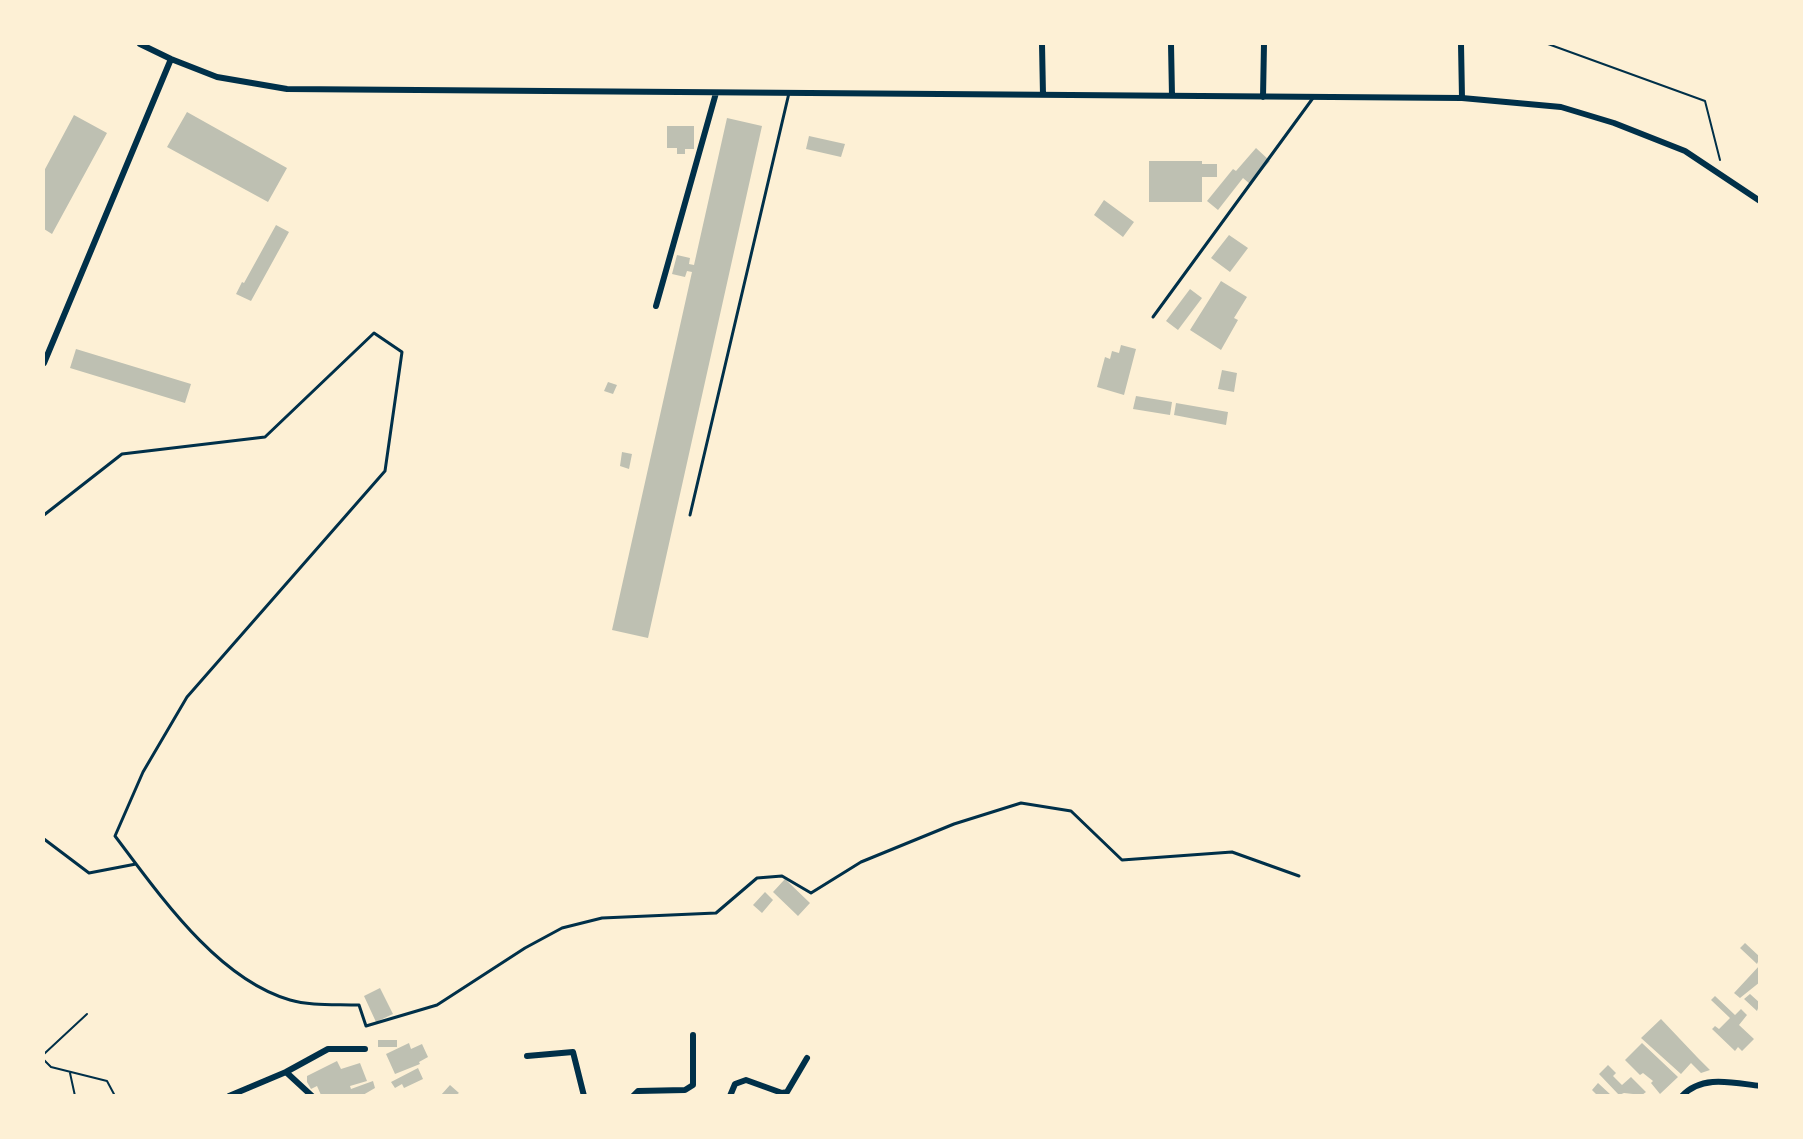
<!DOCTYPE html>
<style>
body{margin:0}
#map{position:relative;width:1803px;height:1139px;overflow:hidden;background:#fdf0d5;font-family:"Titillium Web",sans-serif}
canvas{display:block}
.frame{position:absolute;inset:0;border:45px solid #fdf0d5;pointer-events:none}
</style>
<div id="map">
<canvas width="1803" height="1139"></canvas>
<div class="frame"></div>
</div>
<script>
const context = document.querySelector('canvas').getContext('2d');
context.lineJoin = 'round';
function paint(path, color) { context.fillStyle = color; context.fill(path, 'evenodd'); }
function trace(path, color, width, dash) { context.strokeStyle = color; context.lineWidth = width; context.lineCap = dash ? 'butt' : 'round'; context.setLineDash(dash || []); context.stroke(path); }
const building = new Path2D(`
 M187,112L287,168L268,202L167,147Z
 M74,115L107,133L52,234L44,229V171Z
 M727,118L762,126L648,638L612,630L692,272L687,271L685,277L672,274L677,255L690,258L689,264L694,265Z
 M667,126H694V149H685V154H677V148H667Z
 M809,136L845,144L841,157L806,149Z
 M1256,148L1270,161L1250,184L1243,178L1218,210L1207,201L1233,169L1236,171Z
 M1149,161H1202V164H1217V177H1202V202H1149Z
 M1104,200L1134,222L1123,237L1094,215Z
 M276,225L289,232L251,301L236,294L242,282L244,283Z
 M1229,235L1248,248L1230,272L1211,258Z
 M1221,281L1247,297L1234,318L1238,320L1221,350L1190,330Z
 M1190,289L1202,298L1178,330L1166,321Z
 M1121,345L1136,349L1124,395L1097,387L1105,357L1110,359L1112,351L1119,353Z
 M76,349L191,384L185,403L70,368Z
 M1222,370L1237,373L1234,392L1218,389Z
 M608,382L617,385L613,394L604,391Z
 M1136,396L1172,402L1170,415L1133,409Z
 M1176,403L1228,412L1226,425L1174,415Z
 M622,452L632,454L629,469L620,466Z
 M785,879L810,903L798,916L773,892Z
 M765,892L773,900L762,913L753,905Z
 M1745,943L1760,957L1757,964L1740,948Z
 M1760,965V982L1740,998L1734,993Z
 M380,988L393,1014L376,1022L364,996Z
 M1750,994L1760,1003L1757,1011L1744,999Z
 M1715,996L1735,1015L1741,1009L1747,1015L1739,1025L1754,1039L1742,1051L1738,1047L1735,1051L1712,1029L1715,1026L1719,1029L1730,1018L1711,1000Z
 M1661,1019L1697,1057L1710,1070L1701,1073L1691,1063L1681,1074L1641,1038Z
 M378,1040H397V1047H378Z
 M409,1043L411,1049L422,1044L428,1057L419,1062L420,1064L395,1074L386,1054Z
 M1642,1043L1678,1077L1660,1094L1651,1083L1653,1081L1643,1073L1640,1075L1625,1060Z
 M337,1061L341,1069L360,1063L367,1081L350,1086L351,1089L373,1081L375,1088L363,1095H321L317,1086L311,1089L307,1082V1076Z
 M1608,1065L1616,1073L1613,1076L1622,1085L1631,1077L1646,1092L1642,1095L1624,1093L1619,1095L1599,1074Z
 M418,1068L423,1079L404,1088L402,1084L395,1088L391,1082Z
 M1598,1083L1611,1095H1597L1592,1090Z
 M450,1085L459,1093L456,1095H441Z`);
const path = new Path2D(`
 M1548,44L1705,101L1720,160
 M44,1054L87,1014
 M44,1060L51,1067L107,1081L115,1096
 M70,1073L75,1096`);
const service = new Path2D(`
 M1153,317L1313,98
 M44,515L122,454L265,437L374,333L402,352L385,471L187,697L143,772L115,836C159,894 217,979 290,1000C310,1006 337,1004 359,1005L366,1026L437,1005L525,948L562,928L602,918L716,913L757,878L782,876L811,893L861,862L954,824L1021,803L1071,811L1122,860L1232,852L1299,876
 M690,515L789,93
 M44,839L89,873L136,864`);
const minor = new Path2D(`
 M140,44L171,59L217,77L287,89L1462,98L1561,107L1614,123L1685,151L1760,201
 M1042,44L1043,95
 M1171,44L1172,96
 M1461,44L1462,98
 M1263,97L1264,44
 M656,306L716,93
 M44,363L171,59
 M527,1056L573,1052L584,1096
 M286,1072L312,1096
 M229,1096L286,1072L328,1049H365
 M633,1096L638,1091L685,1090L693,1085V1035
 M730,1096L735,1084L746,1080L782,1093L787,1092L807,1058
 M1682,1096C1702,1074 1734,1083 1760,1086`);
paint(building, '#bec0b2');
trace(path, '#003049', 2);
trace(service, '#003049', 3);
trace(minor, '#003049', 6);
</script>
